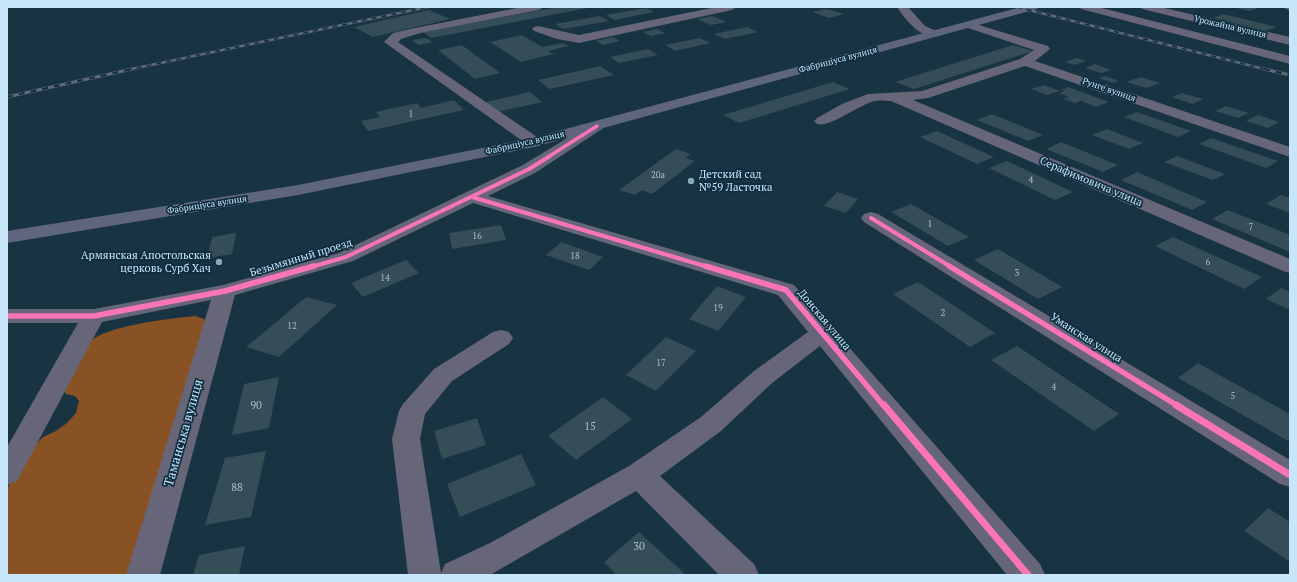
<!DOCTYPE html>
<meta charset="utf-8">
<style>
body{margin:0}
#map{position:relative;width:1297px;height:582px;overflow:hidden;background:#183341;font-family:"PT Serif",serif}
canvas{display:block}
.frame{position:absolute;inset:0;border:8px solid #c8e6f9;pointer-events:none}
</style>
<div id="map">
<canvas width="1297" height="582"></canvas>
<div class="frame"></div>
</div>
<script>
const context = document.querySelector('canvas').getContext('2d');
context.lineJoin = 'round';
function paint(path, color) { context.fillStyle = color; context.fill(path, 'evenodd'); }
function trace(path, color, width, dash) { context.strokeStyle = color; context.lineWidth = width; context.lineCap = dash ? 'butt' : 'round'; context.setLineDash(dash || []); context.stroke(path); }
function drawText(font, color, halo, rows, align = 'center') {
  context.font = font + ' "PT Serif",serif'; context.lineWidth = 3.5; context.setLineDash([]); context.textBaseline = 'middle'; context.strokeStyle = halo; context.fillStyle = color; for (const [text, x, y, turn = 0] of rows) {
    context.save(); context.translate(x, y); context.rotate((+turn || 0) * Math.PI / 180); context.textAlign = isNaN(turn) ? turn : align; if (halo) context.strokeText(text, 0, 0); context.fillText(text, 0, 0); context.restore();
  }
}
const forest = new Path2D(`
 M195,316L204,319L207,325L131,575H7V489L23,460L32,448L43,437L56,431L67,423L76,413L79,401L75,396L66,394L62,388C71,374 78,356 89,343C102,326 173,318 195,316Z`);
const building = new Path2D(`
 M558,7L588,8L431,38L423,32Z
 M1232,7H1255L1259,8L1249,11Z
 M646,8L654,12L614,20L606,15Z
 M827,9L844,14L829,18L812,12Z
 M429,10L450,19L373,37L354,27Z
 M1223,14L1277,27L1266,31L1213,18Z
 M600,16L609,21L563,29L555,24Z
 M712,16L727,22L711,25L697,19Z
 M747,27L758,32L725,39L714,34Z
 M657,29L665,33L651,36L643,32Z
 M522,35L542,47L563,43L569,46L548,51L554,54L521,62L490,42Z
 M613,37L620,41L603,45L596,41Z
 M426,38L433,42L418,45L412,40Z
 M699,38L711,43L675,51L665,45Z
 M462,45L500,73L475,79L438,50Z
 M1013,45L1033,51L914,89L895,82Z
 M648,49L658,55L619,63L610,57Z
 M1076,58L1086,61L1075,65L1065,62Z
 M1095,64L1111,70L1101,73L1085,68Z
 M600,66L614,75L550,89L538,80Z
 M1105,76L1119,81L1113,83L1099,78Z
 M1141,77L1160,83L1146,88L1126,82Z
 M833,82L850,89L739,123L723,115Z
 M1044,85L1060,91L1047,95L1031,89Z
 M1068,87L1109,102L1096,107L1081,101L1075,103L1063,99L1069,97L1059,93L1065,91L1061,90Z
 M530,92L542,102L497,112L486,102Z
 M1182,93L1203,99L1193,104L1172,97Z
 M454,100L464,110L368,131L361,121L380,117L376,112L417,103L421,108Z
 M1226,106L1249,113L1238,118L1215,111Z
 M1137,112L1191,131L1178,137L1124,117Z
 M992,114L1043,135L1028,141L977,120Z
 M1258,115L1279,122L1268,128L1246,121Z
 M1107,129L1143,143L1129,149L1092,135Z
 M937,131L994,157L977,164L920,137Z
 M1211,138L1278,161L1266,168L1199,144Z
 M1061,142L1118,165L1103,172L1046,149Z
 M676,149L691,154L685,158L695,161L652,194L642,190L635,195L619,190Z
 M1177,156L1225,174L1213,180L1164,162Z
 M1007,161L1073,192L1055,200L989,168Z
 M1137,172L1207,202L1192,210L1121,180Z
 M837,192L858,199L846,213L824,206Z
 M1281,195L1290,198V213L1266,204Z
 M911,204L969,237L948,246L891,212Z
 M1228,210L1290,235V252L1212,219Z
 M501,225L506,240L452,249L449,233Z
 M236,233L232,254L207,258L212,237Z
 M1173,237L1262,277L1244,289L1155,246Z
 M561,242L603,257L589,270L546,255Z
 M998,249L1062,287L1038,299L974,260Z
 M406,260L419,273L363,297L351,283Z
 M918,282L995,333L970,347L893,294Z
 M717,286L746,297L718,331L689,319Z
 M1281,288L1290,292V310L1266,299Z
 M306,297L337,305L279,357L246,347Z
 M666,337L696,351L656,391L626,375Z
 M1017,346L1119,414L1094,431L991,360Z
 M1198,363L1290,414V442L1178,378Z
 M279,377L269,428L232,435L244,384Z
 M603,397L632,419L576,460L548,436Z
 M477,418L486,445L442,459L434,431Z
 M266,451L251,517L205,525L225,458Z
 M521,454L536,485L460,517L447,484Z
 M1268,508L1290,522V562L1244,531Z
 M639,532L686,575H617L604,562Z
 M245,546L239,575H193L199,555Z`);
const minor = new Path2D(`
 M522,7H544L539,10L420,33L401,39L398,42L540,139L542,142L540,145L534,147L528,145L384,42L393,33L415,28Z
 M716,7H737L732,10L579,43L557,39L534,31L532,29L534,27L538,26L579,35Z
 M897,7H908L925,26L939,32L941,34L939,36C922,41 905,19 897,7Z
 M1080,7H1098L1290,56V64L1081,9Z
 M1141,7H1160L1290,37V45L1142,9Z
 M1283,7H1290V11Z
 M969,22L1048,46L1050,49L1035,61L1290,147V157L1025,66L928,98L913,100L1290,259V273L1283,271L891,101C885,101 880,100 875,101C858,105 830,128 817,124L814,121L817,118L842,104L868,94L922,91L1020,59L1034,50L965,27L963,25L965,23Z
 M597,121L602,123L605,126L602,129L535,173L488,196L794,285L1040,564L1045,575H1007L820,346L772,383L721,431L660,476L754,564L759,575H719L636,491L490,575H408L392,439L399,411L403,404L434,369L493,332L501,330L509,332L513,338L509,344L452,381L425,414L420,439L441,573L445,564L490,543L629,466L701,417L754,371L808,332L778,295L473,203L353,261L235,295L160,575H126L211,300L102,322L17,481L7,485V447L78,323H7V309H94L223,285L339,253L523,165L592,123Z
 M871,212L878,214L1290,460V487L1280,484L864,222L861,218L864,214Z`);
const major = new Path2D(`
 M1021,7H1038L1037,9L534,147L298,195L7,243V231L298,185L532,138Z`);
const railFar1 = new Path2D(`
 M1017,7L1268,70
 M127,70L428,7`);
const rail = new Path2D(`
 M1264,69L1290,75
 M7,97L132,69`);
const cyclewayFar3 = new Path2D(`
 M548,157L597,126`);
const cyclewayFar2 = new Path2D(`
 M472,197L708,267
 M871,218L951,267
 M311,267L346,257L529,169L550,156`);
const cyclewayFar1 = new Path2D(`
 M705,266L786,290L884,406
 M949,266L1178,406
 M7,316H94L225,291L314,266`);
const cycleway = new Path2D(`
 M884,405L1028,575
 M1176,405L1290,475`);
const markers = [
 [691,181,4,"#8aa7b9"],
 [219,262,4,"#8aa7b9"]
];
const farStreetnames = [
 ["Урожайна вулиця",1230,27,13],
 ["Фабриціуса вулиця",838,60,-15],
 ["Рунге вулиця",1109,90,19],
 ["Фабриціуса вулиця",525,143,-13],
 ["Фабриціуса вулиця",207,205,-9]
];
const numberNames = [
 ["1",411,114],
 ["20а",658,175],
 ["4",1031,180],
 ["1",930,224],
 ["7",1251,227],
 ["16",477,236],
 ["18",575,256],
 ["6",1208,262],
 ["3",1017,273],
 ["14",385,278],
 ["19",718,308],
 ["2",943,313],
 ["12",292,326],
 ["17",661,363],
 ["4",1054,387],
 ["5",1233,396]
];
const poiNames = [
 ["Детский сад",699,175],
 ["№59 Ласточка",699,188],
 ["Армянская Апостольская",211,256,"right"],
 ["церковь Сурб Хач",211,269,"right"]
];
const streetNames = [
 ["Серафимовича улица",1091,182,23],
 ["Безымянный проезд",301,258,-17],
 ["Донская улица",824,320,50],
 ["Уманская улица",1086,338,32]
];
const nearNumbernames = [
 ["90",256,406],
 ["15",590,427],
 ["88",237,488],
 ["30",639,547]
];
const nearStreetnames = [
 ["Таманська вулиця",184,433,-74]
];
paint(forest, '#885224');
paint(building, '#344d57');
paint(minor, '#666678');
paint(major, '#5f657c');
trace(railFar1, '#5f6a78', 2.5);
trace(rail, '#5f6a78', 3);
trace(railFar1, '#0e2e40', 1.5, [5]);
trace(rail, '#0e2e40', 2, [6]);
trace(cyclewayFar3, '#fb73b8', 3.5);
trace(cyclewayFar2, '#fb73b8', 4);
trace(cyclewayFar1, '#fb73b8', 5.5);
trace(cycleway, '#fb73b8', 7);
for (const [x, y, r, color] of markers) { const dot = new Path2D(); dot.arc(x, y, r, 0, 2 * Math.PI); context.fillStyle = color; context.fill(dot); trace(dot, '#0e2e40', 1.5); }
drawText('9px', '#c8e6f9', '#0e2e40', farStreetnames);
drawText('9px', '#a3c0d0', null, numberNames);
drawText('11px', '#c8e6f9', '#0e2e40', poiNames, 'left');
drawText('11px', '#c8e6f9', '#0e2e40', streetNames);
drawText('11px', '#a3c0d0', null, nearNumbernames);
drawText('13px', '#c8e6f9', '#0e2e40', nearStreetnames);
</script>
